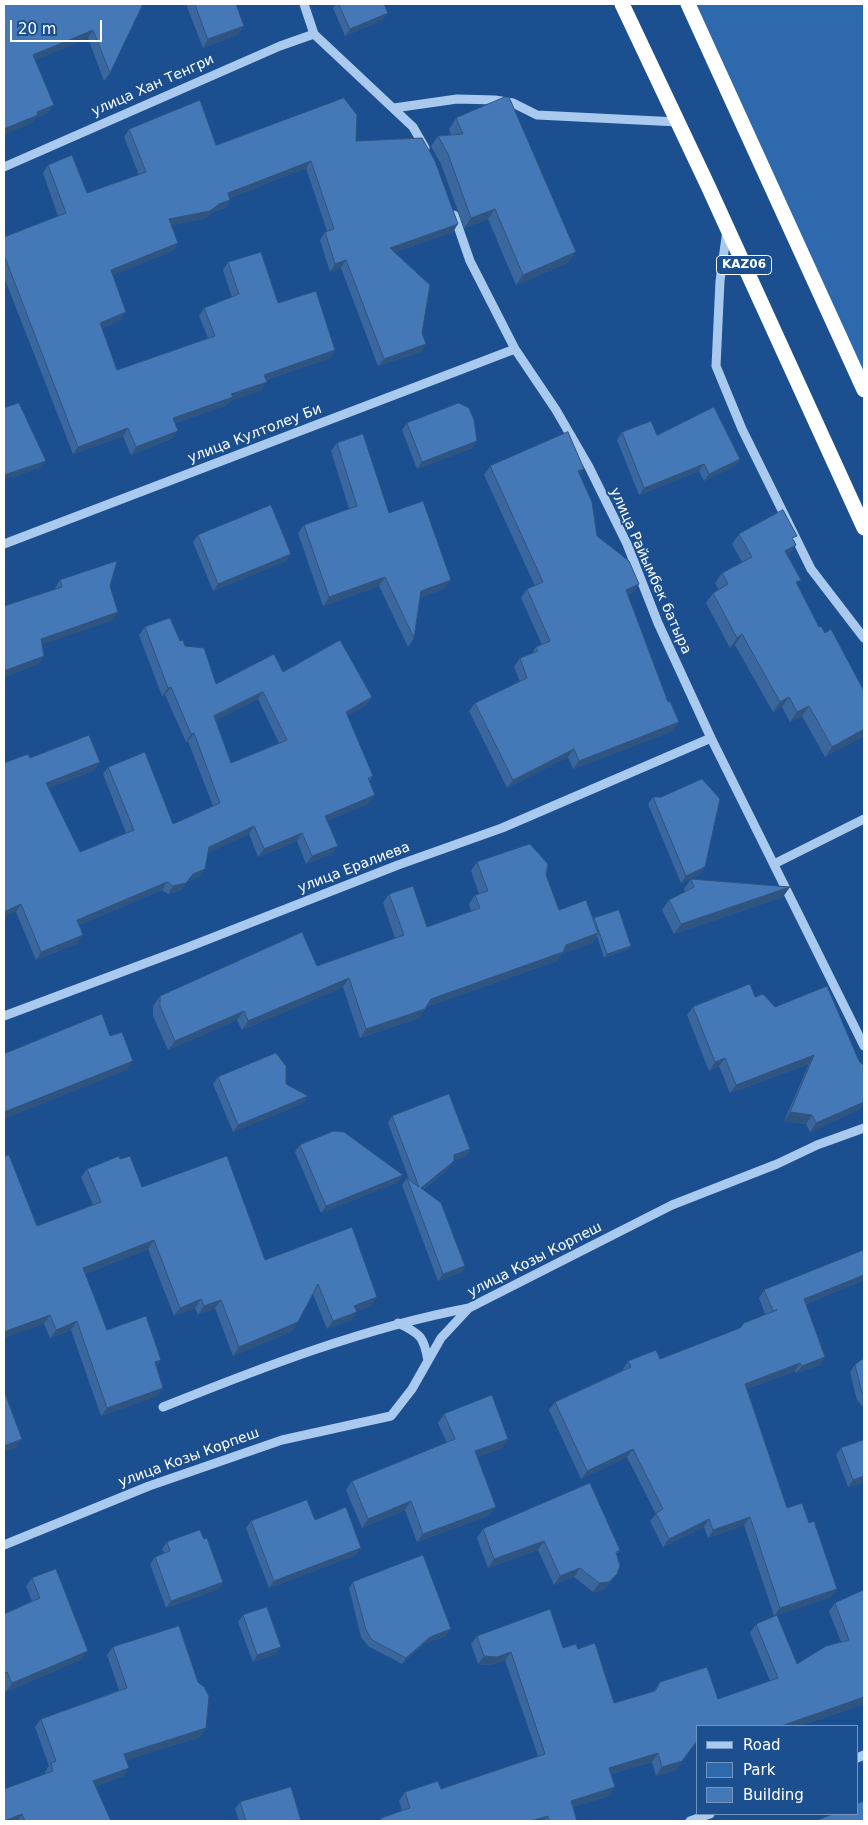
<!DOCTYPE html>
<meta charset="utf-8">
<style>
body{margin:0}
#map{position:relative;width:868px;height:1825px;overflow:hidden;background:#1b4f8f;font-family:"DejaVu Sans",sans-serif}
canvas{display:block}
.frame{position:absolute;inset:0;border:5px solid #fff;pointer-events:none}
.legend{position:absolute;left:696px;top:1725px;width:162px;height:90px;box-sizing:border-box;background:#1b4f8f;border:1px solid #7695bc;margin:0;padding:6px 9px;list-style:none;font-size:15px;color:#fff}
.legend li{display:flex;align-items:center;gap:10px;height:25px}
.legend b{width:25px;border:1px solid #7695bc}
.scale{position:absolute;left:10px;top:20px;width:92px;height:22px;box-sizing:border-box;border:2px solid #fff;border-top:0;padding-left:6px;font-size:15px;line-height:18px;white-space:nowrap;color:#fff;-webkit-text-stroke:4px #1b4f8f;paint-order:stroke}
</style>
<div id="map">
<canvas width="868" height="1825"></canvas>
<div class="frame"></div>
<ul class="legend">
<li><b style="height:6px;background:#a9c9ee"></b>Road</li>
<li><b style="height:14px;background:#2e69ad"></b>Park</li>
<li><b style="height:14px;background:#4478b7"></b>Building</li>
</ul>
<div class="scale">20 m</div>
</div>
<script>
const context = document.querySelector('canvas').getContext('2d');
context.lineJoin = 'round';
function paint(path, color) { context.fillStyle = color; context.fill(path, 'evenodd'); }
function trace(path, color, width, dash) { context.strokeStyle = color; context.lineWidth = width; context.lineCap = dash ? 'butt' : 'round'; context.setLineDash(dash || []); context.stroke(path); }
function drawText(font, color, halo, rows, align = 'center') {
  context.font = font + ' "DejaVu Sans",sans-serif'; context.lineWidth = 4; context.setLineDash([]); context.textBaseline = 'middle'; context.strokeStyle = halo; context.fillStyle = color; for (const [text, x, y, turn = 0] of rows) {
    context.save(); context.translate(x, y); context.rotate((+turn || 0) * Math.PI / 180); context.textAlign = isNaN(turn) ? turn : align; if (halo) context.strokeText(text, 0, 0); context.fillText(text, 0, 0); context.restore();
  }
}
const green = new Path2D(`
 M694,4H864V373Z`);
const minor = new Path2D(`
 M304,4L314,34L413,127L425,148
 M394,108L457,99L495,100L513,103L537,115L678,122
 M4,167L280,46L314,34
 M454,215L470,261L515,349L556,410L589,467L627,544L658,623L711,738L864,1046
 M727,230L720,281L716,366L742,429L811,569L864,638
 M4,544L515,349
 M774,864L864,819
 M4,1016L186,948L398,865L502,828L711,738
 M398,1323C421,1334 424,1337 428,1361
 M163,1407C263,1367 363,1328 469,1308
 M4,1545L149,1486L282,1440L391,1416L412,1389L441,1338L469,1308L672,1205L777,1164L817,1145L864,1128
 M857,1758L864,1755
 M690,1821L710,1814`);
const highway = new Path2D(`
 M622,4L708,186L864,528
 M688,4L864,390`);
const wall = new Path2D(`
 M4,4H143L110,73L104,81L88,38L35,60L48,113L35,118L32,123Z
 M186,4H236L239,34L203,48Z
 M336,4H384L383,20L345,36L333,8Z
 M456,118L569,262L516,285L488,219L464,228L441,164L431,146L438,136L451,135L449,129Z
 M129,129L216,145L356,141L453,232L395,252L426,344L421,352L378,366L341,268L330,272L320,240L325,232L327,231L306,168L230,198V200L225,208L213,212L204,219L171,225L178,243L172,251L113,275L121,319L102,328L117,370L208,338L199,316L204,308L232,297L223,270L228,262L335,350L330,358L266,380L261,390L230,401L227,405L175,423L173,438L131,455L123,436L73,454L4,277V237L58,216L43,173L48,165L87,193L139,175L124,137Z
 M407,423L477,441L472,448L417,469L402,430Z
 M622,432L657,435L740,459L735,466L704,481L699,471L639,495L617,440Z
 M337,443L445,588L420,598L414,638L408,647L379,586L323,606L298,533L304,525L349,509L331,451Z
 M490,466L580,475L597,536L639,584L633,592L627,595L673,731L573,769L568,757L507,788L469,711L475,703L520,682L514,667L520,658L532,653L536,647L542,645L521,598L527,589L535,586L484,475Z
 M739,534L794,540L796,545L789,555L787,556L797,585L864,736L825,757L802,716L790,722L782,707L773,712L735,645L730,648L706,603L713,593L719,590L715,583L722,573L742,562L732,544Z
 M198,535L286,561L213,591L193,542Z
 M60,580L110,586L113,620L42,644L44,656L38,664L4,677L55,589V588Z
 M145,627L180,641L216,684L283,672L372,697L366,705L347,716L373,776L369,781V803L327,821L332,854L306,864L297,841L258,857L249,834L208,853L200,876L188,881L181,890L168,894L162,890L79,925L78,943L36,960L16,912L30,758L95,770L48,788L80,852L126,833L103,774L108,767L173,824L213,806L188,741L186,742L165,695L162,696L139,635ZM258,699L279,743L231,763L216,720Z
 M653,797L705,867L700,874L681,883L648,804Z
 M477,862L546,875L559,910L593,920L594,918L629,949L604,958L597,936L592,943L561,954L557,961L426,1007L419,1018L360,1038L343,987L242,1030L237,1020L168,1050L153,1016V1006L160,996L317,966L395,938L383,903L389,894L427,927L471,911L469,904L475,895L479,894L471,871Z
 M691,879L783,897L674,934L662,910L669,900L685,892L684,889Z
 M763,994L860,1109L810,1132L806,1124L784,1121L809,1064L730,1093L719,1066L709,1071L687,1015L693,1007L755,997Z
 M218,1077L308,1096L303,1103L233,1132L213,1084Z
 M392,1116L470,1149L466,1156L454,1160V1161L449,1168L423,1190L465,1266L460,1273L438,1281L402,1185L407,1178L409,1179L388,1123Z
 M300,1145L403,1175L398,1182L321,1213L295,1152Z
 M120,1159L142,1187L265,1260L371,1306L356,1311L351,1320L327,1329L313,1294L292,1331L233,1356L215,1308L198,1315L195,1308L174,1316L148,1249L85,1274L107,1330L161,1360L156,1367L157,1396L101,1416L71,1330L50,1338L44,1324L37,1226L93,1205L81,1177L87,1169Z
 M864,1280L806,1304L825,1357L820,1365L796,1373L795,1371L747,1389L787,1508L831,1597L774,1616L744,1525L708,1538L704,1527L663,1547L650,1521L656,1514L627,1457L581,1479L549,1410L555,1402L623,1370V1369L628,1361L660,1359L740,1328L765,1314L759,1298L764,1290Z
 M864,1358V1408L857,1400L850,1372L855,1365Z
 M444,1414L508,1439L502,1448L477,1457L490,1515L417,1542L405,1510L362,1528L346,1490L352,1481L447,1443L438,1423Z
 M864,1440V1482L848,1487L836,1455L841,1448Z
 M315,1520L356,1555L269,1588L246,1528L251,1521Z
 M483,1529L620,1550L616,1555L617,1574L610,1583L602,1591L593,1592L574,1577L554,1585L538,1550L488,1568L477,1538Z
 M167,1542L223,1582L218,1589L166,1608L150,1564L155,1557L164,1553L162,1549Z
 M32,1578L82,1659L6,1692L4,1686V1614L32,1601L26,1586Z
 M353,1582L446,1636L425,1643L402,1664L368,1646L361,1637L349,1588Z
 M864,1590V1704L799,1726H697V1741L676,1770L656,1776L652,1762L611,1774L615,1787L609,1796L573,1807L577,1821H379L381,1818L402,1811L399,1801L405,1792L441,1789L538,1756L505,1660L491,1665L478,1664L471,1644L477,1636L563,1648L578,1649L614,1703L654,1691L660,1682L718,1699L770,1681L750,1633L756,1624L797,1664L841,1642L829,1611L835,1603Z
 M243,1615L276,1654L253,1662L238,1622Z
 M113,1647L200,1737L126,1760L129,1768L123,1776L96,1786L111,1821H4L45,1774V1772L49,1766L35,1727L41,1719L119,1690L107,1655Z
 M240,1802L301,1821H239L235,1809Z`);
const shadedWall = new Path2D(`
 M388,13L383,20L345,36L350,29Z
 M244,26L239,34L203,48L208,39Z
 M93,30L88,38L27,64L33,55Z
 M54,105L48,113L35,118L32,123L4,135V129L37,112Z
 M311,161L306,168L223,201L228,193Z
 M230,200L225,208L213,212L204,219L164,227L169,219Z
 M495,209L488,219L464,228L471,218Z
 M458,224L453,232L384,256L390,248Z
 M178,243L172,251L106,278L111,270Z
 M576,252L569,262L516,285L523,275Z
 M346,260L341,268L330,272L335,264Z
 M126,312L121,319L95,331L100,323Z
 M426,344L421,352L378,366L384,359Z
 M335,350L330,358L259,382L264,375Z
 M267,382L261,390L230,401L227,405L168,426L173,418L231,394Z
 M128,428L123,436L73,454L78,447Z
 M178,431L173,438L131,455L136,447Z
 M477,441L472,448L417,469L422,462Z
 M740,459L735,466L704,481L709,474Z
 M46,461L41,468L4,480V475Z
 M704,464L699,471L639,495L644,488Z
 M584,469L578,477V471Z
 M796,545L789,555L778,561L785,551Z
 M291,554L286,561L213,591L218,584Z
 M385,577L379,586L323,606L329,597Z
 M451,580L445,588L415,600L421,591Z
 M639,584L633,592L620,598L626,590Z
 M118,612L113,620L35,647L41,639Z
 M742,634L735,645L730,648L737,638Z
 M44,656L38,664L4,677V671Z
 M171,687L165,695L162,696L168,688Z
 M263,692L258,699L209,724L214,716Z
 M372,697L366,705L340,720L346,712Z
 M789,697L782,707L773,712L780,702Z
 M809,706L802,716L790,722L797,712Z
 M679,722L673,731L573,769L579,761Z
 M864,729V736L825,757L832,747Z
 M194,733L188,741L186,742L191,734Z
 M574,749L568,757L507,788L513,780Z
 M100,762L95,770L41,791L46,783Z
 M375,795L369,803L320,824L325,816Z
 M254,826L249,834L204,855L209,847Z
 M302,833L297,841L258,857L264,849Z
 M338,846L332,854L306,864L312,856Z
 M705,867L700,874L681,883L686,876Z
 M205,869L200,876L188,881L181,890L168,894L173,886L193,874Z
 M167,882L162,890L72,928L77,920Z
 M790,887L783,897L674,934L681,924Z
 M21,904L16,912L4,917V912Z
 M598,933L592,943L561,954L557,961L424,1008L431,999Z
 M83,935L78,943L36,960L41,952Z
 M631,946L629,949L604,958L607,954Z
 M349,978L343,987L242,1030L248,1021Z
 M425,1009L419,1018L360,1038L366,1029Z
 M244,1011L237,1020L168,1050L175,1041Z
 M814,1055L809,1064L730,1093L736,1085Z
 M725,1058L719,1066L709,1071L715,1062Z
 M133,1061L127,1070L4,1119V1112Z
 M308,1096L303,1103L233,1132L238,1125Z
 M864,1102V1103L860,1109L810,1132L816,1123Z
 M790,1112L812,1115L806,1124L784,1121Z
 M470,1149L466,1156L450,1162L454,1155Z
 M454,1161L449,1168L416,1195L421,1188Z
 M403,1175L398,1182L321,1213L326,1206Z
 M154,1240L148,1249L77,1277L83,1268Z
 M465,1266L460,1273L438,1281L443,1274Z
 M864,1275V1280L798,1307L804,1299Z
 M377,1297L371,1306L348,1314L354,1306Z
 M201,1299L195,1308L174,1316L180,1308Z
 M221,1300L215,1308L198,1315L204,1306Z
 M357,1312L351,1320L327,1329L333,1321Z
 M50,1315L44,1324L4,1338V1332Z
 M77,1321L71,1330L50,1338L56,1330Z
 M298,1322L292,1331L233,1356L239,1347Z
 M825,1357L820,1365L796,1373L802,1366Z
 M161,1360L155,1368V1362Z
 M800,1363L795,1371L740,1392L745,1384Z
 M163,1388L157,1396L101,1416L107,1408Z
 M22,1439L16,1448L4,1452V1446Z
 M508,1439L502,1448L469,1460L475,1451Z
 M633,1449L627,1457L581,1479L587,1471Z
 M864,1476V1482L848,1487L853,1480Z
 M411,1501L405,1510L362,1528L368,1519Z
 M496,1507L490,1515L417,1542L423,1534Z
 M750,1517L744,1525L708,1538L713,1530Z
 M709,1519L704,1527L663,1547L669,1539Z
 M544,1541L538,1550L488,1568L494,1559Z
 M361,1548L356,1555L269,1588L274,1581Z
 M580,1568L574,1577L554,1585L560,1576Z
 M617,1574L610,1583L602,1591L593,1592L599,1583Z
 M223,1582L218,1589L166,1608L171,1601Z
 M837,1589L831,1597L774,1616L780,1608Z
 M451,1629L446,1636L425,1643L402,1664L406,1658L430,1637Z
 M281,1647L276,1654L253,1662L257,1655Z
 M88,1651L82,1659L6,1692L12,1683Z
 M511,1652L505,1660L491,1665L478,1664L484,1656Z
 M864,1697V1704L799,1726H781Z
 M206,1728L200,1737L118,1763L124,1754Z
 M697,1741L676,1770L656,1776L662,1767Z
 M658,1753L652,1762L603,1776L609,1768Z
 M129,1768L123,1776L87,1789L93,1781Z
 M615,1787L609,1796L565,1810L571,1801Z
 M22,1814L18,1821H4Z
 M548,1816L544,1821H531Z`);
const building = new Path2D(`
 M4,4H143L110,73L93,30L33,55L54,105L37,112L38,115L4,129Z
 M195,4H236L244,26L208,39Z
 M339,4H384L388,13L350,29Z
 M505,97H509L576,252L523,275L495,209L471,218L448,154L438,136L463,134L456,118Z
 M344,98L357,115L356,141L422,138L435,161L458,224L390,248L430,285L422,333L426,344L384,359L346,260L335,264L325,232L334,229L311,161L228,193L230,200L219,204L210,211L169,219L178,243L111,270L126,312L100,323L117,370L215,336L204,308L239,294L228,262L261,252L278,303L316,291L335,350L264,375L267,382L231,394L233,397L173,418L178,431L136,447L128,428L78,447L4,255V237L66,213L48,165L72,155L87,193L146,172L129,129L200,100L216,145Z
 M19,403L46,461L4,475V408Z
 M459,403L469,408L474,420L477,441L422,462L407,423Z
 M714,407L740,459L709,474L704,464L644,488L622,432L651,421L657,435Z
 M568,432L584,469L578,471L592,502L597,536L629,561L639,584L626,590L668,702L670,701L679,722L579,761L574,749L513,780L475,703L527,678L520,658L538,651L536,647L550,641L527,589L543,582L490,466Z
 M363,434L389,513L423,501L451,580L421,591L414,638L385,577L329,597L304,525L357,506L337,443Z
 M271,505L291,554L218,584L198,535Z
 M783,510L797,536L792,538L796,545L785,551L801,580L796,582L819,627L821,626L825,633L831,629L864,691V729L832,747L809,706L797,712L789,697L780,702L742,634L737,638L713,593L728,584L722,573L752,557L739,534Z
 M117,561L110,586L118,612L41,639L44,656L4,671V606L62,587L60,580Z
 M170,618L180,641L183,640L185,646L204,648L216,684L274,654L283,672L340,640L372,697L346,712L373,776L368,778L375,795L325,816L338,846L312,856L302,833L264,849L254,826L209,847L205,869L193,874L186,883L173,886L167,882L77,920L83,935L41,952L21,904L4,912V763L28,754L30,758L89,735L100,762L46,783L80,852L134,830L108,767L145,752L173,824L220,803L194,733L191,734L171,687L168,688L145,627ZM263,692L287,740L231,763L214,716Z
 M702,779L720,799L705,867L686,876L653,797H661Z
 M530,844L548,864L546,875L559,910L586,900L598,933L566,945L563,952L431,999L425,1009L366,1029L349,978L248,1021L244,1011L175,1041L160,1006V996L302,932L317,966L404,935L389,894L413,886L427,927L480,908L475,895L488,891L477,862Z
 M691,879L790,887L681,924L669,900L694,887Z
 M619,910L631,946L607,954L594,918Z
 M750,984L755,997L763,994L775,1007L827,986L859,1061L864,1066V1102L816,1123L812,1115L790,1112L814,1055L736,1085L725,1058L715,1062L693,1007Z
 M102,1014L110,1036L122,1032L133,1061L4,1112V1054Z
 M276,1053L286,1066V1084L308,1096L238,1125L218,1077Z
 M449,1094L470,1149L454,1155V1161L421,1188L441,1203L465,1266L443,1274L407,1178L419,1187L392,1116Z
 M334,1131L344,1132L403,1175L326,1206L300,1145Z
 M9,1155L37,1226L101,1202L87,1169L119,1156L120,1159L130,1156L142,1187L227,1156L265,1260L352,1227L377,1297L354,1306L357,1312L333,1321L318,1284L298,1322L239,1347L221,1300L204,1306L201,1299L180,1308L154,1240L83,1268L107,1330L146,1316L161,1360L155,1362L163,1388L107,1408L77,1321L56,1330L50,1315L4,1332V1157Z
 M864,1250V1275L804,1299L825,1357L802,1366L800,1363L745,1384L787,1508L802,1503L809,1523L814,1521L837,1589L780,1608L750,1517L713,1530L709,1519L669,1539L656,1513L663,1509L633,1449L587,1471L555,1402L631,1367L628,1361L656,1350L660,1359L740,1328L744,1323L777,1310L773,1311L764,1290Z
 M864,1358V1395L862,1393L855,1365Z
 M4,1391L22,1439L4,1446Z
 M492,1395L508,1439L475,1451L496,1507L423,1534L411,1501L368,1519L352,1481L455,1439L444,1414Z
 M864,1440V1476L853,1480L841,1448Z
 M590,1483L620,1550L616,1552L620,1566L617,1574L609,1582L599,1583L580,1568L560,1576L544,1541L494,1559L483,1529Z
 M307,1500L315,1520L346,1507L361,1548L274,1581L251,1521Z
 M200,1530L204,1539L207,1538L223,1582L171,1601L155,1557L170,1551L167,1542Z
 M423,1555L451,1629L430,1637L406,1658L372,1640L366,1630L353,1582Z
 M56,1569L88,1651L12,1683L7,1672L4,1673V1614L40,1598L32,1578Z
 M864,1590V1697L781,1726H697V1741L682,1761L662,1767L658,1753L609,1768L615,1787L571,1801L577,1821H549L548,1816L531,1821H382L381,1818L410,1808L405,1792L438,1781L441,1789L545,1754L511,1652L497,1657L484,1656L477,1636L550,1609L563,1648L576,1644L578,1649L595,1643L614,1703L655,1691L660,1682L707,1667L718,1699L778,1678L756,1624L777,1615L797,1664L826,1646L849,1640L835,1603Z
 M267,1607L281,1647L257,1655L243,1615Z
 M179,1626L198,1682L204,1687L209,1696L206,1728L124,1754L129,1768L93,1781L111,1821H25L22,1814L4,1821V1789L53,1771L51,1763L56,1761L41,1719L127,1688L113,1647Z
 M291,1787L301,1821H246L240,1802Z
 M864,1801V1821H815L833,1814H857V1804Z`);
const shields = [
 [744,265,55]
];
const shieldNames = [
 ["KАZ06",744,265]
];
const streetNames = [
 ["улица Хан Тенгри",153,86,-24],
 ["улица Култолеу Би",255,434,-21],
 ["улица Райымбек батыра",650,571,66],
 ["улица Ералиева",354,868,-21],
 ["улица Козы Корпеш",535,1260,-27],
 ["улица Козы Корпеш",189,1458,-20]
];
paint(green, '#2e69ad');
trace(minor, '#a9c9ee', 9);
trace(highway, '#fff', 15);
paint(wall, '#3a679d');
paint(shadedWall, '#305480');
paint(building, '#4478b7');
trace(building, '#305480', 1);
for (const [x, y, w] of shields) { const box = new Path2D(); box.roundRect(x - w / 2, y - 9.5, w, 19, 4); context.fillStyle = '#1b4f8f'; context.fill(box); trace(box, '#fff', 1); }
drawText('bold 12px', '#fff', null, shieldNames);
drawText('14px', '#fff', '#1b4f8f', streetNames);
</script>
